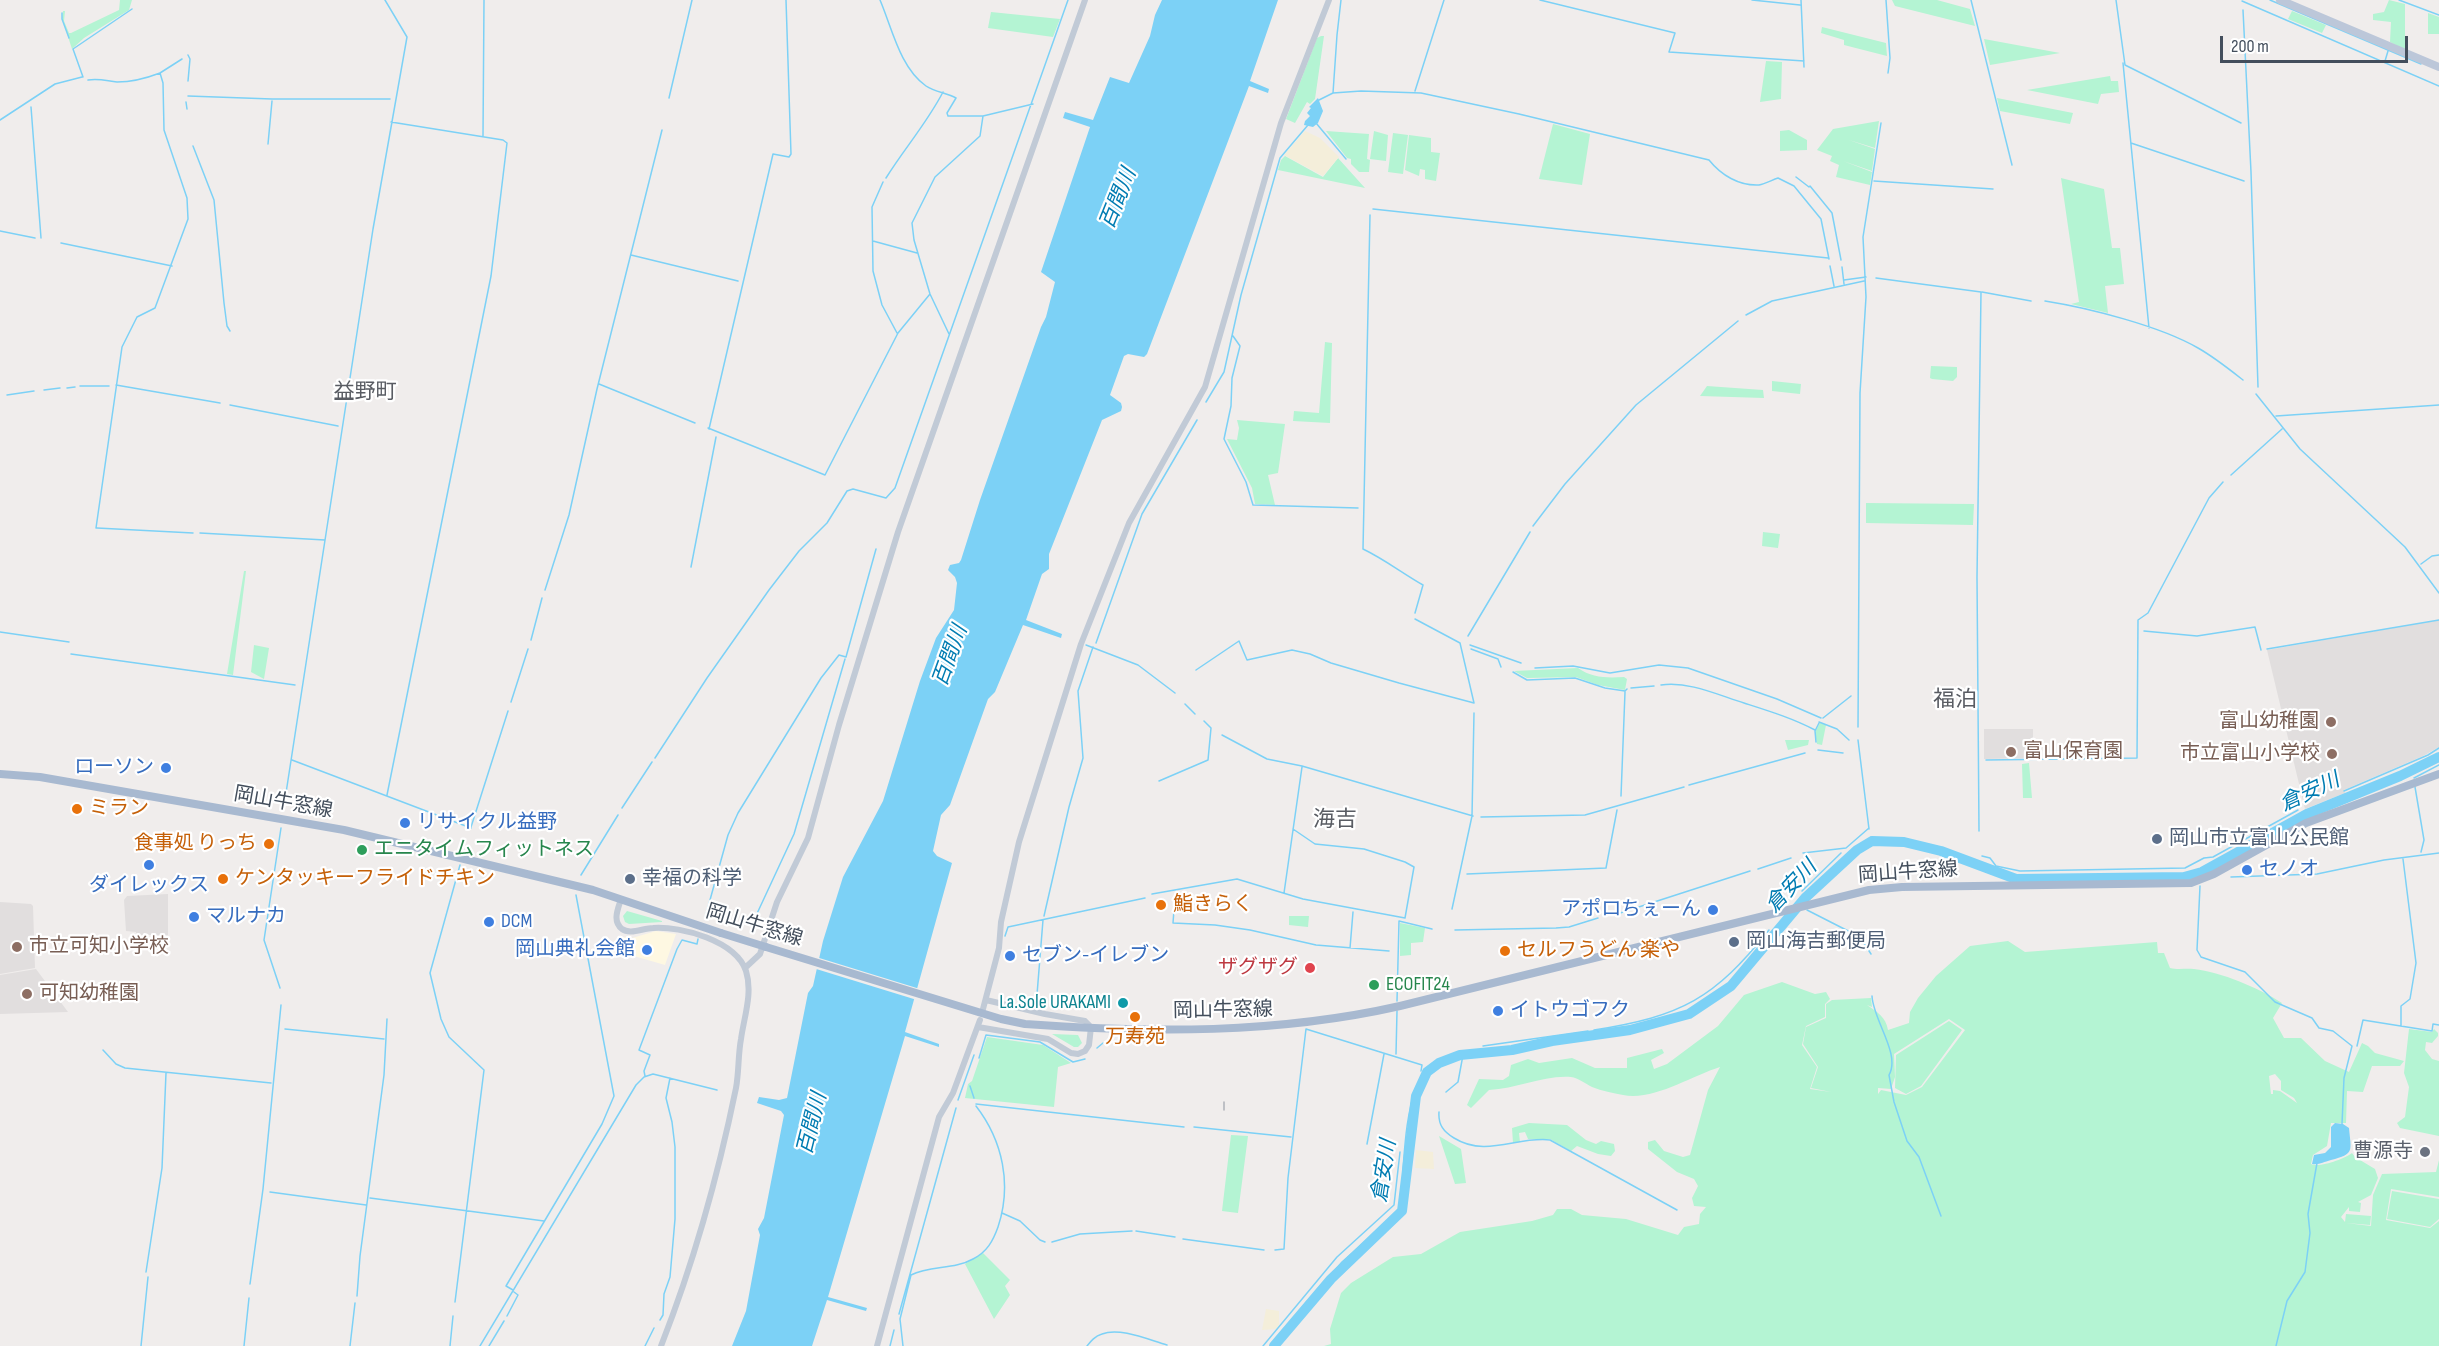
<!DOCTYPE html>
<meta charset="utf-8">
<style>
body{margin:0}
#map{position:relative;width:2439px;height:1346px;overflow:hidden;background:#f0edec;font-family:"Sofia Sans Condensed",sans-serif}
canvas{display:block}
.scale{position:absolute;left:2220px;top:36px;width:188px;height:27px;box-sizing:border-box;border:3px solid #434e5c;border-top:0;padding-left:8px;font-size:18px;line-height:21px;white-space:nowrap;color:#434e5c;-webkit-text-stroke:4px #fff;paint-order:stroke}
</style>
<div id="map">
<canvas width="2439" height="1346"></canvas>
<div class="scale">200 m</div>
</div>
<script>
const context = document.querySelector('canvas').getContext('2d');
context.lineJoin = 'round';
function paint(path, color) { context.fillStyle = color; context.fill(path, 'evenodd'); }
function trace(path, color, width, dash) { context.strokeStyle = color; context.lineWidth = width; context.lineCap = dash ? 'butt' : 'round'; context.setLineDash(dash || []); context.stroke(path); }
function drawText(font, color, halo, rows, align = 'center') {
  context.font = font + ' "Sofia Sans Condensed","Noto Sans JP",sans-serif'; context.lineWidth = 4.5; context.setLineDash([]); context.textBaseline = 'middle'; context.strokeStyle = halo; context.fillStyle = color; for (const [text, x, y, turn = 0] of rows) {
    context.save(); context.translate(x, y); context.rotate((+turn || 0) * Math.PI / 180); context.textAlign = isNaN(turn) ? turn : align; if (halo) context.strokeText(text, 0, 0); context.fillText(text, 0, 0); context.restore();
  }
}
const commercial = new Path2D(`
 M656,931L676,934L665,965L627,954L620,946L624,937L632,938Z`);
const education = new Path2D(`
 M2439,620V747L2423,756L2344,790L2345,793L2305,809L2267,650Z
 M1984,729H2033V758L1984,759Z
 M168,894V935H136V932L126,931L124,900L127,896Z
 M0,902L31,904L33,906L35,968L0,974Z
 M36,969L68,1012L0,1014V975Z`);
const green = new Path2D(`
 M120,0H132L129,10L84,38L72,49L62,18L63,11H65L64,21L69,33H71L119,10Z
 M1892,0H1937L1970,9L1975,26L1895,6Z
 M2389,0L2405,4V50L2390,42L2391,22L2373,20V14L2384,12Z
 M2292,11L2326,25L2322,33L2288,19Z
 M991,12L1060,19L1053,37L988,28Z
 M2428,13L2439,17V34H2428Z
 M1822,27L1886,43L1887,56L1844,45V40L1821,33Z
 M1321,36H1324L1315,99L1310,104L1307,102L1295,123L1286,119L1317,38Z
 M1984,39L2060,53L1990,65Z
 M1766,61L1782,62L1781,99L1760,102Z
 M2110,76L2111,81H2118L2119,92L2101,94L2098,104L2027,90Z
 M1997,98L2073,113L2070,124L2000,111Z
 M1879,121L1875,148L1849,140L1875,149L1872,171L1843,161L1872,172L1870,185L1836,177L1839,165L1830,161L1832,156L1817,150L1833,129Z
 M1553,124L1590,134L1582,185L1539,179Z
 M1789,130L1807,140V150L1780,151V131Z
 M1326,131L1369,134L1367,159L1370,160L1369,172H1359L1351,164V159L1347,158Z
 M1374,131L1388,135L1386,161L1370,159Z
 M1393,133L1408,135L1403,174L1388,172Z
 M1409,135L1431,138V152L1440,153L1436,181L1425,179V170L1420,169L1419,176L1405,170Z
 M1285,156L1323,177L1338,158L1365,188L1278,170L1281,160Z
 M2061,178L2104,189L2112,248H2120L2124,284L2105,286L2108,313L2071,304L2079,302Z
 M1325,342L1332,343L1330,423L1293,421L1294,411L1319,413Z
 M1931,366L1957,367V377L1953,381L1932,379L1930,378Z
 M1772,381L1801,384L1800,394L1772,391Z
 M1707,386L1763,390L1764,398L1700,396Z
 M1237,420L1285,424L1278,473L1268,475L1275,505L1255,504L1252,488L1227,439L1237,440L1239,428Z
 M1866,503L1974,504L1973,525L1866,523Z
 M1763,532L1780,534L1778,548L1762,546Z
 M244,571H246L233,675L227,674Z
 M254,645L269,648L264,679L251,672Z
 M1578,668C1592,678 1607,678 1624,677L1627,679L1625,690L1598,685L1576,677L1527,678L1514,671Z
 M1820,723L1826,725L1822,745L1817,744L1815,732Z
 M1785,740H1809L1808,745L1788,750Z
 M2029,763L2032,798H2023L2022,764Z
 M627,911L662,921V922L629,924L625,922L623,916Z
 M1289,916H1309L1308,927L1289,925Z
 M1400,923L1425,928L1423,942L1411,943V955L1400,956Z
 M2008,941L2025,952L2157,942L2158,953H2164L2170,968C2179,970 2185,968 2194,969C2221,972 2259,988 2282,1003L2273,1018L2284,1038H2301L2325,1061L2349,1072L2362,1043L2368,1046L2375,1053L2404,1061L2400,1066H2372L2363,1092L2347,1091L2346,1123H2331L2327,1146L2313,1155L2311,1164C2320,1168 2344,1159 2352,1153L2355,1157L2375,1169L2378,1178L2371,1195L2358,1202L2361,1203L2360,1212L2349,1211V1207L2341,1217L2345,1222L2346,1214L2371,1216L2370,1225L2346,1223L2371,1226L2373,1195L2382,1174L2436,1172L2439,1160V1197L2391,1189L2386,1220L2430,1228L2439,1221V1346H1324L1331,1344L1330,1329L1341,1293L1351,1283L1393,1257L1421,1254L1460,1232L1532,1221L1553,1215L1557,1209H1571L1582,1215L1626,1219L1678,1235L1684,1227L1699,1224L1700,1214L1706,1207L1694,1206L1692,1198L1698,1186L1694,1179L1677,1172L1648,1149V1142L1655,1140L1664,1151L1683,1157L1690,1155L1708,1090L1720,1067C1691,1076 1654,1101 1623,1095C1613,1093 1602,1091 1592,1087C1586,1084 1578,1078 1571,1077C1543,1075 1517,1089 1489,1090L1471,1108L1467,1105L1479,1079L1503,1080L1509,1076L1511,1065L1528,1059L1539,1063L1572,1058L1595,1068H1627V1058L1662,1049L1664,1053L1651,1060L1654,1069L1667,1064L1718,1026L1744,995L1782,982L1815,994L1826,992L1830,999L1825,1004V1017L1806,1026L1802,1045L1817,1067L1810,1089L1831,1092L1811,1088L1818,1067L1803,1044L1806,1027L1826,1018V1004L1832,1000L1871,998L1872,1007L1867,1005C1877,1012 1886,1017 1888,1030L1909,1023L1910,1012L1918,998L1936,976L1970,946ZM1949,1019L1965,1030L1922,1087L1906,1095L1881,1090L1878,1094V1088L1891,1089L1895,1077L1894,1054ZM2275,1074L2281,1081V1090L2294,1098L2297,1103L2280,1091L2273,1090V1094H2271L2269,1076Z
 M1949,1021L1962,1030L1921,1086L1906,1094L1895,1088L1896,1055Z
 M2409,1029L2432,1032L2434,1029L2438,1033V1036L2432,1043L2426,1042L2425,1050L2432,1059L2439,1061V1136L2400,1128L2397,1123L2405,1117L2409,1087L2404,1073Z
 M1052,1034L1078,1035L1082,1043L1078,1047H1074Z
 M987,1037L1043,1045L1071,1063L1058,1067L1054,1107L965,1098L968,1084L972,1081Z
 M1529,1123L1567,1125L1586,1140L1596,1144L1601,1141L1614,1144L1615,1151L1611,1156L1598,1154L1577,1146L1571,1151L1550,1139H1528L1525,1132L1519,1133L1520,1142L1513,1143L1512,1128Z
 M1231,1135L1248,1136L1238,1213L1222,1211Z
 M1439,1136L1461,1149L1466,1183L1455,1184Z
 M2392,1191L2439,1199V1219L2430,1227L2387,1219Z
 M983,1253L1010,1280L1005,1286L1010,1295L994,1319L965,1264Z`);
const sand = new Path2D(`
 M1305,131L1320,138L1339,157L1323,176L1284,155Z
 M1416,1150L1433,1152L1434,1169L1415,1168Z
 M1266,1309L1279,1311V1325L1276,1329L1262,1330Z`);
const water = new Path2D(`
 M1162,0H1278L1250,81L1269,89L1268,93L1249,86L1147,354L1144,357L1128,354L1124,356L1110,395L1121,403L1122,407L1121,411L1102,420L1049,554V569L1042,574L1026,620L1062,634L1061,638L1023,625L995,692L988,699L950,805L941,815L933,851L937,856L952,863L905,1032L939,1044V1047L905,1036L828,1297L867,1308L866,1311L827,1300L812,1346H732L746,1311L760,1235L758,1229L764,1218L784,1115L781,1111L757,1103L759,1097L779,1100L787,1098L808,993L813,986L823,941L843,877L883,801L920,681L936,638L954,610L957,583L955,577L948,570L950,565L959,563L961,560L980,500L1041,327L1046,317L1055,282L1041,272L1090,127L1063,118L1065,112L1093,120L1110,77L1129,83L1150,36L1155,15Z
 M1318,98L1323,111L1318,123L1313,127L1304,125L1305,121L1310,116L1307,113L1311,108L1309,107Z
 M2335,1123L2343,1124L2349,1128C2351,1151 2355,1154 2331,1160C2323,1162 2320,1165 2312,1164L2314,1155L2325,1153L2331,1147V1127Z`);
const pier = new Path2D(`
 M816,957L920,989L917,1000L813,968Z`);
const stream = new Path2D(`
 M880,0C892,28 900,68 926,86C935,92 947,93 956,98L947,113L948,116H983L1033,104
 M1540,0L1675,33L1669,52L1804,61
 M1752,0L1800,5
 M1801,0L1804,67
 M1886,0L1890,58L1888,73
 M1971,0L2012,165
 M2116,0L2125,65L2241,123
 M2270,0L2421,64
 M2399,0L2439,15
 M2242,1L2439,86
 M2243,10L2251,172L2258,387
 M62,13V19L69,38
 M188,55L190,59L188,81
 M2385,61L2388,51
 M2123,63L2149,328
 M160,73L182,59
 M83,77L73,49L132,9
 M88,80C99,78 107,81 117,82C132,82 147,78 160,73L163,83L164,130L187,198L188,219L155,308L137,317L122,347L96,528
 M1415,91L1444,0
 M1333,93L1337,35L1341,0
 M188,96L272,99H390
 M669,98L692,0
 M1317,101L1333,93L1361,91L1421,93L1519,114L1709,160C1721,175 1739,186 1759,185C1765,184 1772,180 1778,178L1794,186L1821,219L1829,259
 M186,102L187,109
 M31,107L41,238
 M0,120L55,84L82,77
 M1316,123L1346,159
 M483,136L484,0
 M2131,143L2244,181
 M268,144L272,101
 M193,146L214,200L224,303L227,326L230,331
 M1796,177L1809,187
 M886,178C904,149 927,123 943,92
 M1874,181L1993,189
 M883,182L872,207L873,271L882,305L897,333
 M1810,186L1832,213L1841,260
 M1373,209L1828,258
 M1370,215L1363,549C1384,559 1402,573 1423,585L1415,613
 M0,231L35,238
 M873,241L917,253
 M61,243L172,266
 M631,255L738,281
 M1830,266L1834,286
 M1842,267L1844,284
 M1876,278L1981,292L1977,577L1979,831
 M1844,280L1866,277
 M1982,292L2031,301
 M2045,301C2089,308 2160,326 2198,348C2214,357 2229,369 2243,380
 M1746,315L1772,301L1864,281
 M949,334L930,294L914,240L912,223L935,177L980,136L983,116
 M1233,336L1240,346L1232,378L1231,406L1224,439L1246,482L1253,505L1358,508
 M599,384L695,423
 M116,385L220,403
 M80,386H109
 M67,388L75,387
 M44,390L60,388
 M2256,394L2300,449L2405,547L2439,593
 M7,395L34,391
 M1206,402L1224,372L1241,295L1280,158L1308,125
 M230,405L338,426
 M2276,416L2439,405
 M708,428L825,475L898,333L930,294
 M709,429L773,154L789,157L791,154L786,0
 M2231,475L2282,429
 M1533,526L1565,484L1636,405L1738,321
 M97,528L193,533
 M200,533L325,540
 M2421,564L2432,556L2439,555
 M691,567L716,437
 M545,590L569,515L597,389L662,130
 M1415,619L1460,643L1474,703
 M2144,631L2197,636L2255,627L2261,650
 M0,632L69,642
 M1468,636L1530,532
 M531,640L542,598
 M1096,643L1142,514L1197,420
 M1086,645L1138,665L1175,693
 M1470,645L1521,663
 M1471,649L1498,659L1501,667
 M2267,649L2439,620
 M71,654L295,685
 M1535,668L1573,666L1610,673L1659,665L1688,668L1777,699L1821,718
 M1196,670L1239,641L1247,660L1292,650L1310,654L1331,663L1399,683L1474,703
 M1513,672L1527,680L1575,678L1605,688L1625,691L1627,689
 M1661,685C1689,681 1718,695 1744,703C1769,711 1792,718 1815,730
 M1631,688L1654,686
 M511,702L528,649
 M1185,704L1195,714
 M1823,718L1851,696
 M1204,721L1211,728
 M1819,722L1837,729L1849,740
 M1858,727L1860,393L1866,297L1863,237L1881,123
 M1222,735L1267,759L1302,766L1473,816
 M1858,740L1869,829
 M1816,742L1815,731L1819,723
 M1818,750L1843,753
 M655,758L707,678L769,590L799,551L827,523L847,491L853,489L886,498L895,488L1068,0
 M292,760L471,828
 M1986,760L2137,758L2138,620L2148,613L2209,498L2223,482
 M2414,778L2439,765
 M1159,781L1208,760L1211,728
 M1689,785L1805,753
 M2415,787L2424,840L2421,852
 M2344,791L2428,755L2439,748
 M286,793L373,229L407,37L385,0
 M387,795L491,276L507,143L503,140L391,122
 M1621,796L1625,692
 M622,808L652,762
 M1481,817L1585,815L1684,787
 M471,827L508,711
 M1871,837L1872,841
 M1803,853L1846,848L1869,828
 M1982,856L1990,858L1996,866L2020,871L2185,868L2204,858L2213,857L2298,810
 M1976,862V860
 M1758,869L1791,858
 M1467,874L1606,868L1617,810
 M581,875L618,815
 M2231,877L2317,874L2384,860L2439,853
 M2200,886L2197,950L2201,957L2245,972L2275,1002L2312,1018L2319,1028L2333,1031L2352,1046L2344,1078L2342,1124
 M1802,891L1841,853
 M1284,893L1302,767
 M1152,894L1237,879L1303,899L1405,918L1414,867L1405,862L1364,849L1315,844L1293,829
 M1175,896L1173,923L1215,925L1250,930L1316,945L1389,951
 M1452,909L1472,816L1474,713
 M1807,910L1860,937L1871,954
 M1614,915L1750,871
 M1044,916L1069,807L1083,758L1078,691L1093,647
 M1603,916L1613,913
 M705,918L728,835L738,813L821,678L839,655L846,657L876,549
 M1455,930L1556,928L1569,927L1598,918
 M752,932L754,920L794,834L845,659
 M1005,936L1008,927L1145,898
 M1350,948L1353,912
 M280,988L264,940L281,828
 M1872,996C1873,1020 1901,1054 1889,1075L1894,1102L1907,1141L1919,1157L1941,1216
 M1397,1001L1399,921L1432,929
 M1036,1007L1043,920
 M2401,1026V1006L2410,999L2416,963L2403,859
 M285,1029L384,1039
 M1594,1030C1682,1016 1714,999 1769,930
 M1483,1046L1588,1031
 M2357,1046L2363,1020L2432,1031L2433,1024L2439,1025
 M1097,1048L1103,1043
 M103,1050L116,1064L125,1068L271,1083
 M1482,1053L1483,1051
 M1396,1054L1397,1011
 M979,1058L986,1035L1040,1042L1073,1062L1085,1059
 M645,1076L644,1071L650,1055L639,1050L677,949L682,940L697,944L698,939
 M970,1086L974,1098
 M1446,1092L1458,1082L1463,1055
 M958,1100L974,1055
 M976,1104L1184,1127
 M1439,1112C1438,1125 1444,1132 1454,1138C1486,1158 1517,1136 1550,1140L1677,1210
 M1194,1127L1291,1137
 M1367,1144L1384,1054
 M270,1192L366,1205
 M370,1198L544,1221
 M1002,1213L1020,1221L1040,1240L1045,1242
 M1136,1231L1175,1237
 M1183,1239L1264,1250
 M1052,1242L1080,1234L1132,1231
 M1275,1250L1284,1249L1288,1178L1306,1029L1422,1065L1421,1071
 M146,1272L162,1168L166,1073
 M250,1284L263,1189L281,1005
 M513,1290L506,1286L602,1124L614,1096L576,895
 M357,1296L360,1256L384,1075L387,1019
 M455,1302L484,1070L449,1037L441,1019L430,973L460,865
 M899,1314L956,1108
 M507,1316L518,1295L514,1292
 M660,1320L663,1315L664,1294L670,1277L675,1219V1147L672,1122L666,1098L670,1078
 M141,1346L148,1277
 M244,1346L249,1298
 M350,1346L355,1303
 M450,1346L453,1316
 M480,1346L636,1085L644,1077L653,1074L717,1090
 M489,1346L504,1321
 M645,1346L654,1328
 M890,1346L894,1330
 M903,1346L900,1319L911,1275C930,1265 954,1270 973,1259C987,1252 993,1241 998,1227C1012,1185 1003,1141 976,1106
 M1087,1346C1091,1341 1095,1336 1102,1334C1120,1327 1149,1340 1167,1345
 M1263,1346L1337,1257L1394,1205L1400,1152
 M1270,1346L1342,1262L1399,1211C1405,1199 1402,1182 1403,1169C1405,1142 1407,1111 1417,1085L1420,1086
 M2276,1346L2287,1301L2305,1272L2310,1233L2308,1214L2317,1163`);
const river = new Path2D(`
 M1274,1346L1331,1279L1402,1211L1416,1096L1427,1072L1439,1063L1460,1055L1512,1050L1552,1041L1630,1030L1689,1014L1731,986L1805,898L1857,850L1872,841L1904,842L1941,851L2016,879L2184,877L2202,872L2307,814L2400,776L2439,757`);
const tertiary = new Path2D(`
 M621,899C618,909 612,921 622,929C630,935 643,928 653,928C682,926 736,941 746,971C753,993 744,1017 741,1039C738,1055 739,1072 736,1088C718,1176 694,1262 661,1346
 M745,968L760,954L777,902L808,838L839,725L898,532L1085,0
 M983,1009L999,948L1001,922L1019,842L1081,644L1129,523L1205,387L1281,123L1329,0
 M978,1027L1048,1039L1071,1053L1078,1054L1085,1051L1089,1045L1091,1027L1085,1021L1045,1014L986,1000
 M877,1346L939,1117L953,1093L980,1020`);
const secondary = new Path2D(`
 M2280,0L2439,67`);
const primary = new Path2D(`
 M0,774L40,777L344,830L593,890L721,933
 M766,947L1001,1019L1025,1024C1152,1033 1276,1034 1400,1006L1869,890L1902,887L2191,883L2214,874L2306,823L2439,774`);
const rail = new Path2D(`
 M1224,1110V1102`);
const primaryBridge = new Path2D(`
 M721,933L766,947`);
const markers = [
 [2331,722,6,"#8d6e63"],
 [2011,752,6,"#8d6e63"],
 [2332,754,6,"#8d6e63"],
 [166,768,6,"#3f7fe0"],
 [77,809,6,"#e8710a"],
 [405,823,6,"#3f7fe0"],
 [2157,839,6,"#5c6f8a"],
 [269,844,6,"#e8710a"],
 [362,850,6,"#2e9e5b"],
 [149,865,6,"#3f7fe0"],
 [2247,870,6,"#3f7fe0"],
 [223,879,6,"#e8710a"],
 [630,879,6,"#5c6f8a"],
 [1161,905,6,"#e8710a"],
 [1713,910,6,"#3f7fe0"],
 [194,917,6,"#3f7fe0"],
 [489,922,6,"#3f7fe0"],
 [1734,942,6,"#5c6f8a"],
 [17,947,6,"#8d6e63"],
 [647,950,6,"#3f7fe0"],
 [1505,951,6,"#e8710a"],
 [1010,956,6,"#3f7fe0"],
 [1310,968,6,"#e0444e"],
 [1374,985,6,"#2e9e5b"],
 [27,994,6,"#8d6e63"],
 [1123,1003,6,"#0f9aa8"],
 [1498,1011,6,"#3f7fe0"],
 [1135,1017,6,"#e8710a"],
 [2425,1152,6,"#6b7280"]
];
const educationNames = [
 ["富山幼稚園",2319,722,"right"],
 ["富山保育園",2023,752],
 ["市立富山小学校",2320,754,"right"],
 ["市立可知小学校",29,947],
 ["可知幼稚園",39,994]
];
const shopNames = [
 ["ローソン",154,768,"right"],
 ["リサイクル益野",417,823],
 ["セノオ",2259,870],
 ["ダイレックス",149,886,"center"],
 ["アポロちぇーん",1701,910,"right"],
 ["マルナカ",206,917],
 ["DCM",501,922],
 ["岡山典礼会館",635,950,"right"],
 ["セブン-イレブン",1022,956],
 ["イトウゴフク",1510,1011]
];
const streetNames = [
 ["岡山牛窓線",283,803,10],
 ["岡山牛窓線",1908,873,-4],
 ["岡山牛窓線",754,926,17],
 ["岡山牛窓線",1223,1011,-1]
];
const foodNames = [
 ["ミラン",89,809],
 ["食事処 りっち",257,844,"right"],
 ["ケンタッキーフライドチキン",235,879],
 ["鮨きらく",1173,905],
 ["セルフうどん 楽や",1517,951],
 ["万寿苑",1135,1038,"center"]
];
const serviceNames = [
 ["岡山市立富山公民館",2169,839],
 ["幸福の科学",642,879],
 ["岡山海吉郵便局",1746,942]
];
const leisureNames = [
 ["エニタイムフィットネス",374,850],
 ["ECOFIT24",1386,985]
];
const healthNames = [
 ["ザグザグ",1298,968]
];
const cultureNames = [
 ["La.Sole URAKAMI",1111,1003]
];
const worshipNames = [
 ["曹源寺",2413,1152]
];
const waterNames = [
 ["百間川",1119,199,-68],
 ["百間川",951,656,-70],
 ["倉安川",2310,793,-25],
 ["倉安川",1792,887,-47],
 ["百間川",813,1124,-76],
 ["倉安川",1385,1171,-81]
];
const neighbourhoodNames = [
 ["益野町",365,393]
];
const quarterNames = [
 ["福泊",1955,700],
 ["海吉",1335,820]
];
paint(commercial, '#fef8e2');
paint(education, '#e1dede');
paint(green, '#b4f4d3');
paint(sand, '#f4eeda');
paint(water, '#7cd1f6');
paint(pier, '#f0edec');
trace(stream, '#7cd1f6', 1.5);
trace(river, '#7cd1f6', 10);
trace(tertiary, '#c1cad6', 6);
trace(secondary, '#bcc7d9', 8);
trace(primary, '#a8b9d0', 8);
trace(rail, '#aeb1b8', 1.5);
trace(primaryBridge, '#a8b9d0', 8);
for (const [x, y, r, color] of markers) { const dot = new Path2D(); dot.arc(x, y, r, 0, 2 * Math.PI); context.fillStyle = color; context.fill(dot); trace(dot, '#fff', 2); }
drawText('20px', '#785e54', '#fff', educationNames, 'left');
drawText('20px', '#366cbe', '#fff', shopNames, 'left');
drawText('20px', '#434e5c', '#fff', streetNames);
drawText('20px', '#c56008', '#fff', foodNames, 'left');
drawText('20px', '#4e5e75', '#fff', serviceNames, 'left');
drawText('20px', '#27864d', '#fff', leisureNames, 'left');
drawText('20px', '#be3a42', '#fff', healthNames, 'right');
drawText('20px', '#0d838f', '#fff', cultureNames, 'right');
drawText('20px', '#5b616d', '#fff', worshipNames, 'right');
drawText('italic 21px', '#007cb2', '#fff', waterNames);
drawText('21px', '#595c63', '#fff', neighbourhoodNames);
drawText('22px', '#595c63', '#fff', quarterNames);
</script>
